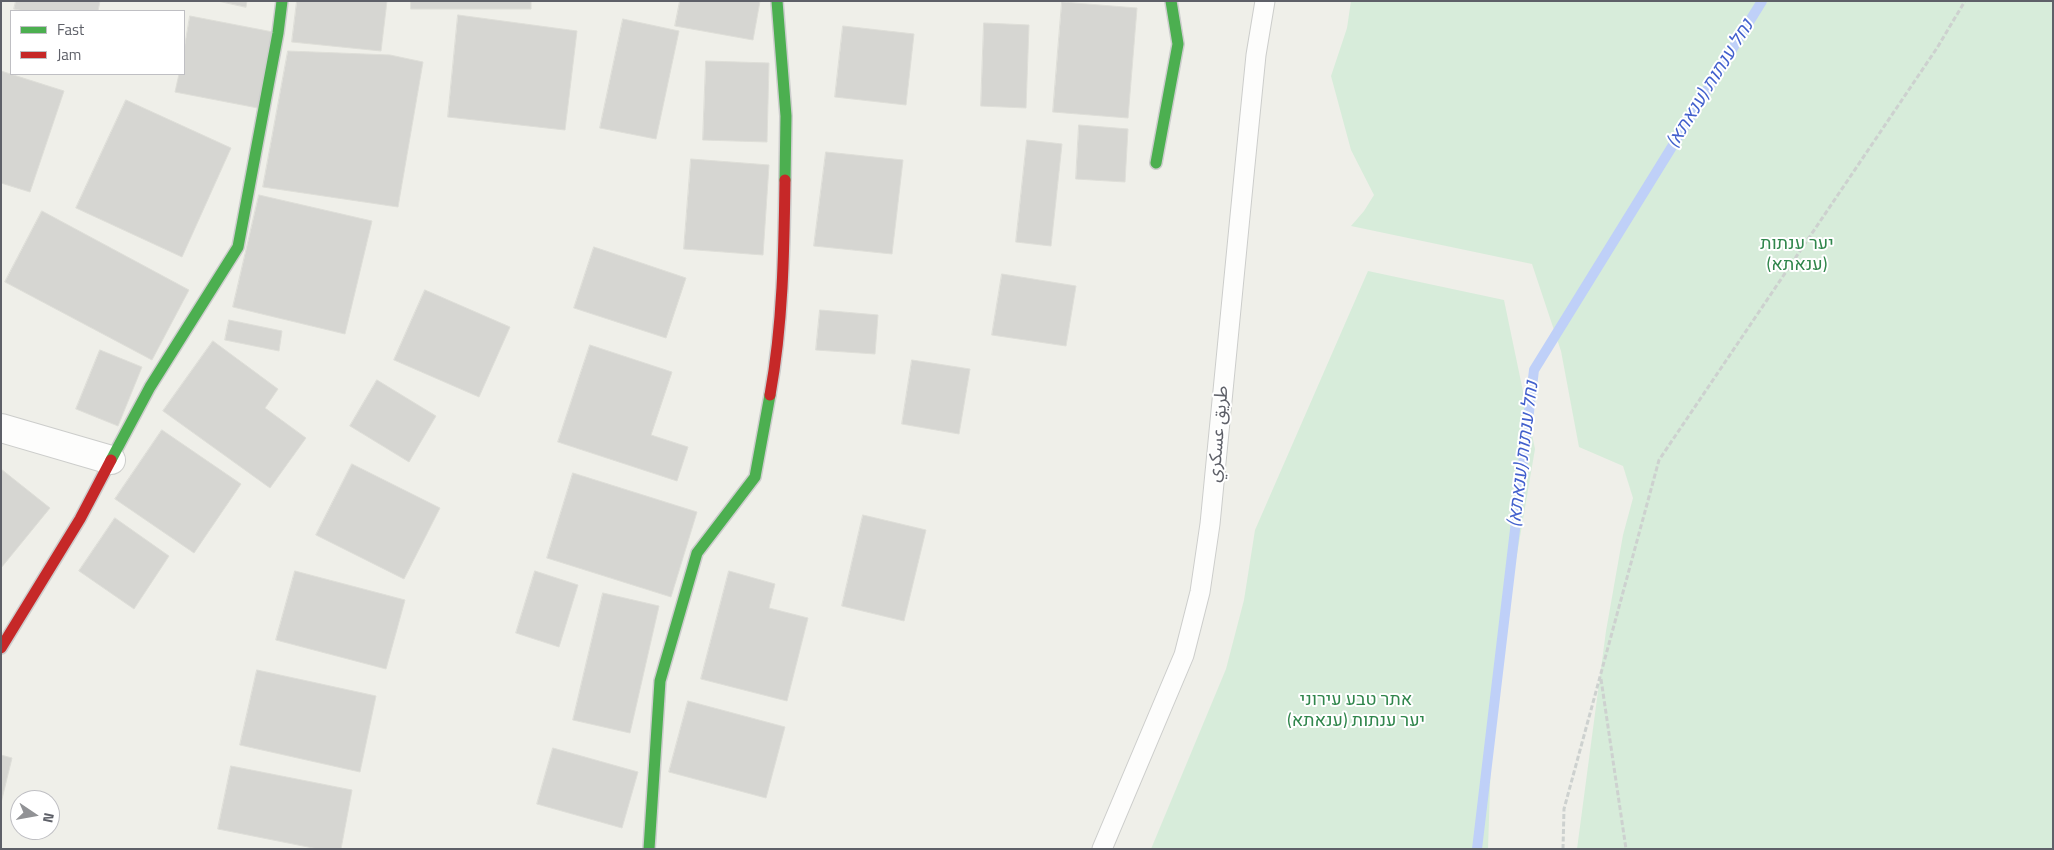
<!DOCTYPE html>
<meta charset="utf-8">
<style>
body{margin:0}
#map{position:relative;width:2054px;height:850px;overflow:hidden;background:#efefe9;font-family:"Titillium Web",sans-serif}
canvas{display:block}
.frame{position:absolute;inset:0;border:2px solid #5e6068;pointer-events:none}
.legend{position:absolute;left:10px;top:10px;width:175px;height:65px;box-sizing:border-box;background:#fff;border:1px solid #bfbfc3;margin:0;padding:6px 9px;list-style:none;font-size:15px;color:#5e6068}
.legend li{display:flex;align-items:center;gap:10px;height:25px}
.legend b{width:25px;border:1px solid #bfbfc3}
.north{position:absolute;left:10px;top:790px;width:50px;height:50px;box-sizing:border-box;background:#fff;border:1px solid #bfbfc3;border-radius:50%;rotate:102deg;font-size:14px;font-weight:700;line-height:20px;text-align:center;color:#5e6068}
.north::after{content:'';display:block;margin:auto;width:18px;height:22px;background:#919295;clip-path:polygon(50% 0,100% 100%,50% 72%,0 100%)}
</style>
<div id="map">
<canvas width="2054" height="850"></canvas>
<div class="frame"></div>
<ul class="legend">
<li><b style="height:6px;background:#4caf50"></b>Fast</li>
<li><b style="height:6px;background:#c62828"></b>Jam</li>
</ul>
<div class="north">N</div>
</div>
<script>
const context = document.querySelector('canvas').getContext('2d');
context.lineJoin = 'round';
function paint(path, color) { context.fillStyle = color; context.fill(path, 'evenodd'); }
function trace(path, color, width, dash) { context.strokeStyle = color; context.lineWidth = width; context.lineCap = dash ? 'butt' : 'round'; context.setLineDash(dash || []); context.stroke(path); }
function drawText(font, color, halo, rows, align = 'center') {
  context.font = font + ' "Titillium Web","Noto Sans Arabic",Heebo,sans-serif'; context.lineWidth = 4; context.setLineDash([]); context.textBaseline = 'middle'; context.strokeStyle = halo; context.fillStyle = color; for (const [text, x, y, turn = 0] of rows) {
    context.save(); context.translate(x, y); context.rotate((+turn || 0) * Math.PI / 180); context.textAlign = isNaN(turn) ? turn : align; if (halo) context.strokeText(text, 0, 0); context.fillText(text, 0, 0); context.restore();
  }
}
const green = new Path2D(`
 M1351,1H2053V849H1577L1606,631L1623,535L1633,498L1623,466L1579,447L1561,351L1532,264L1351,226L1364,211L1374,195L1351,150L1331,76L1347,28Z
 M1368,271L1504,300L1535,449L1493,695L1488,849H1151L1226,669L1244,600L1255,530Z`);
const stream = new Path2D(`
 M1477,849L1534,370L1762,1`);
const building = new Path2D(`
 M16,1H100L98,11H24L14,9Z
 M218,1H247L246,7Z
 M297,1H387L381,51L292,42Z
 M411,1H531V9H411Z
 M680,1H760L753,40L675,26Z
 M1062,2L1137,8L1128,118L1053,112Z
 M458,15L577,31L565,130L448,117Z
 M190,16L278,33L263,109L175,92L179,74H184V50Z
 M623,19L679,31L656,139L600,128Z
 M984,23L1029,25L1026,108L981,106Z
 M843,26L914,34L906,105L835,97Z
 M288,51L390,55L423,62L398,207L263,187Z
 M706,61L769,63L767,142L703,140Z
 M1,71L64,91L30,192L1,183Z
 M126,100L231,148L182,257L76,208Z
 M1079,125L1128,129L1125,182L1076,179Z
 M1027,140L1062,144L1051,246L1016,242Z
 M826,152L903,160L892,254L814,246Z
 M691,159L769,165L763,255L684,249Z
 M259,195L372,221L345,334L233,307Z
 M42,211L189,290L152,360L5,282Z
 M594,247L686,278L666,338L574,308Z
 M1002,274L1076,286L1066,346L992,335Z
 M425,290L510,327L479,397L394,360Z
 M820,310L878,315L875,354L816,350Z
 M229,320L282,331L279,351L225,340Z
 M213,341L278,389L265,408L306,438L270,488L163,411Z
 M590,345L672,372L651,435L688,447L677,481L558,442Z
 M100,350L142,367L118,426L76,409Z
 M912,360L970,369L959,434L902,424Z
 M377,380L436,416L409,462L350,426Z
 M162,430L241,484L194,553L115,499Z
 M352,464L440,508L404,579L316,535Z
 M1,469L50,508L1,568Z
 M573,473L697,512L671,597L547,558Z
 M863,515L926,530L904,621L842,606Z
 M115,518L169,556L134,609L79,571Z
 M295,571L405,600L386,669L276,640Z
 M535,571L578,585L559,647L516,633Z
 M729,571L775,584L769,608L808,618L787,701L701,679Z
 M603,593L659,606L630,733L573,720Z
 M257,670L376,696L360,772L240,745Z
 M688,701L785,727L766,798L669,772Z
 M553,748L638,772L622,828L537,804Z
 M1,755L12,758L1,803Z
 M231,766L352,790L341,849H318L218,829Z`);
const path = new Path2D(`
 M1601,679L1626,849
 M1563,849L1564,809L1659,460L1937,48L1965,1`);
const lane = new Path2D(`
 M1102,849L1184,655L1200,592L1210,524L1245,165L1256,55L1265,1`);
const street = new Path2D(`
 M1,428L111,460`);
const fast = new Path2D(`
 M777,1L786,116L785,180
 M1156,163L1178,44L1171,1
 M111,460L150,387L238,247L278,33L282,1
 M649,849L660,681L697,553L755,477L770,395`);
const jam = new Path2D(`
 M770,395C783,324 784,251 785,180
 M1,648L80,519L111,460`);
const parkNames = [
 ["יער ענתות",1797,245],
 ["(ענאתא)",1797,266],
 ["אתר טבע עירוני",1356,701],
 ["יער ענתות (ענאתא)",1356,722]
];
const streetNames = [
 ["طريق عسكري",1219,434,-85]
];
const waterNames = [
 ["נחל ענתות (ענאתא)",1711,84,-58],
 ["נחל ענתות (ענאתא)",1524,454,-83]
];
paint(green, '#d7ecda');
trace(stream, '#bfd0f8', 10);
paint(building, '#d6d6d2');
trace(building, '#deded8', 1);
trace(lane, '#cccdcb', 21);
trace(street, '#cccdcb', 30);
trace(fast, '#cdcdcd', 14);
trace(jam, '#cdcdcd', 14);
trace(path, '#cdd1cf', 3, [5, 2.5]);
trace(lane, '#fdfdfc', 19);
trace(street, '#fdfdfc', 28);
trace(fast, '#4caf50', 11);
trace(jam, '#c62828', 11);
drawText('18px', '#30864c', '#fff', parkNames);
drawText('18px', '#5e6068', '#fff', streetNames);
drawText('italic 19px', '#4260cd', '#fff', waterNames);
</script>
